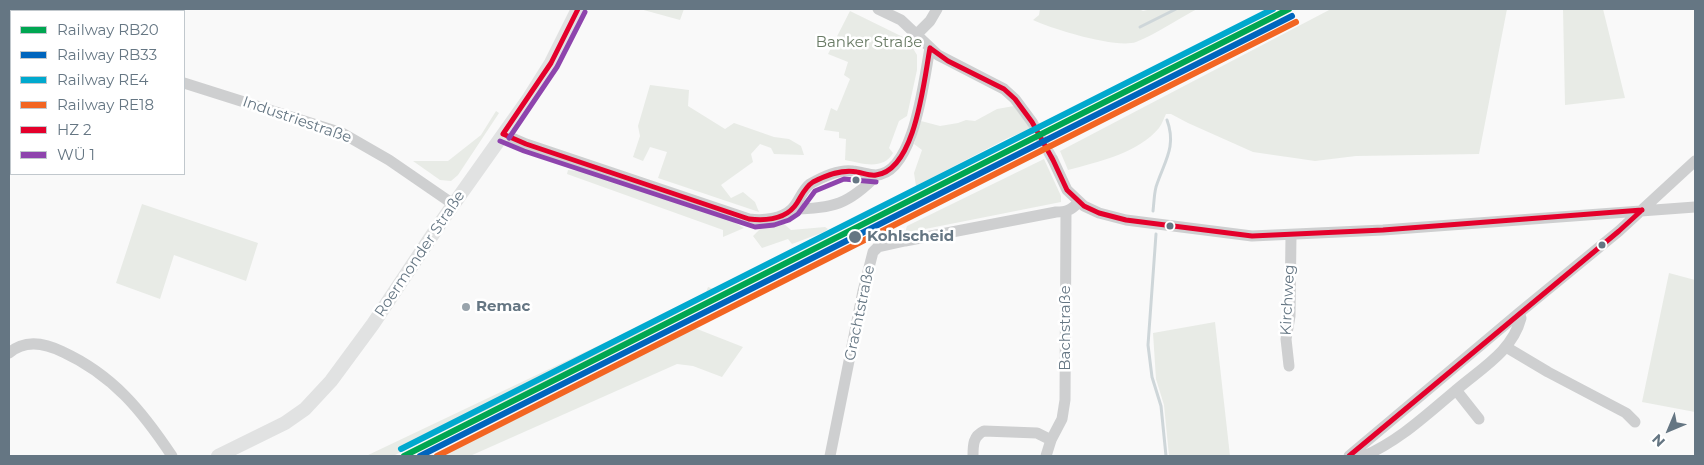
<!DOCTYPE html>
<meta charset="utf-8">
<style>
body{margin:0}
#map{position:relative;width:1704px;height:465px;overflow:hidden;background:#f9f9f9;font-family:Montserrat,sans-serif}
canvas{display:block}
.frame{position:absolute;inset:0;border:10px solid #657683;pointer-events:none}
.legend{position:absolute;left:10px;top:10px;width:175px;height:165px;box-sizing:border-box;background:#fff;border:1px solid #c1c8cd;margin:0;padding:6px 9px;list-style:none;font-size:15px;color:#657683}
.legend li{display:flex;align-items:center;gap:10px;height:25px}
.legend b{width:25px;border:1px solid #c1c8cd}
.north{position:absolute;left:1644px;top:405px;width:50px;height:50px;-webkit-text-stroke:4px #fff;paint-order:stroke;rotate:225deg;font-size:14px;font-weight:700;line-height:20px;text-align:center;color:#657683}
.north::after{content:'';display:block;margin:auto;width:18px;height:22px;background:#657683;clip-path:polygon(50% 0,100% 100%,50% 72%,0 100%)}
</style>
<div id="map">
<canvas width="1704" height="465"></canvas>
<div class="frame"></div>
<ul class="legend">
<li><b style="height:6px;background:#00a651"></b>Railway RB20</li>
<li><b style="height:6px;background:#0065bd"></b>Railway RB33</li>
<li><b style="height:6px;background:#00a9ce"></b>Railway RE4</li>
<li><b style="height:6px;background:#f26522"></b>Railway RE18</li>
<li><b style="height:6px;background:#e4002b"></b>HZ 2</li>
<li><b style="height:6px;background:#8e44ad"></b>WÜ 1</li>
</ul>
<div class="north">N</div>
</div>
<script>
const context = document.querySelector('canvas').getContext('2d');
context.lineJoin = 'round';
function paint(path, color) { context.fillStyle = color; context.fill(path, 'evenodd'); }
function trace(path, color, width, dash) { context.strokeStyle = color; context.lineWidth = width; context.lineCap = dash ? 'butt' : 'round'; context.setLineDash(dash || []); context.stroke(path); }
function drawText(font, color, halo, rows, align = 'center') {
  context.font = font + ' Montserrat,sans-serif'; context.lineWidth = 5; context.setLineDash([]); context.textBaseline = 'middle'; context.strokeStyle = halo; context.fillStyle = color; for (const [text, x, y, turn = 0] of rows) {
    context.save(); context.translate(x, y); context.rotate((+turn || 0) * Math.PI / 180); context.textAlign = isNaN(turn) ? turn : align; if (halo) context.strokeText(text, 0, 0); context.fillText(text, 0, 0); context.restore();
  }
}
const green = new Path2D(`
 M640,9H684L680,20Z
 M1040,9H1139L1143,11L1151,9H1197C1178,19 1156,34 1136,42C1117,49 1052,29 1033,20L1039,15Z
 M1331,9H1507L1479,154L1356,156L1315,161L1253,152L1188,123L1171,114H1166C1164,118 1162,124 1159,128C1138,153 1098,162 1068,170L1060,151Z
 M1563,9H1603L1625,98L1565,105Z
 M850,11L907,39L914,50L917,55V70L907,116L899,121L889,148L893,153C883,171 861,163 845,160L846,139L839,138V132L824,130L831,108L837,111L850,79L844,75L848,62L828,54Z
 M650,85L689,90L688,106L725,129L734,123L774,137L789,139L801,146L804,155L774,154L771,148L760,144L751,154L753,162L721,185L731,198L743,192L755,202L759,212L658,178L667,152L650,147L643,161L633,157L640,136L638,126Z
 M1014,106L1031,129L1008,138L916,186L914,173L922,150L914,144L921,121L940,126L958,123L966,120L975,121L997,109Z
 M496,111L499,113L458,175L451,181L440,180L413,161H448L481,135Z
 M1044,159L1061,196V202L905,233L907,226Z
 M568,170L596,173L732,221L744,228L723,237V230L567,174Z
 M142,204L258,243L246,281L174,255L160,299L116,283Z
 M783,223L791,230L825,227L828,229L824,232L792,244L788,239L762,248L753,236L763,226Z
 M1669,273L1695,280V412L1642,402Z
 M708,287L720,291L583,363L393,456H366L705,295Z
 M1215,322L1230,456H1169L1164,405L1156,379L1153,333Z
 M692,327L743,347L722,377L693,366L677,364L470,456H439Z`);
const stream = new Path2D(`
 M1140,27L1176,9
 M1153,211C1154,203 1154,195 1156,187C1164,162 1177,147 1167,120
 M1156,234L1148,345L1152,377L1161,406L1166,456`);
const minorTunnel = new Path2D(`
 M1032,122L1053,160`);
const minor = new Path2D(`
 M878,9L901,20L938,55L1004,89L1015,99L1032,122
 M9,30H11
 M917,34L930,21L937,9
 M184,83L342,133L389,160L453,204
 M503,134L526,144L749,219C763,221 782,219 792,209C799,202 802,190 810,184C822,177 840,169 853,171C861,172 869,175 876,175C915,173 924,77 930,48
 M1053,160L1067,190L1084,206L1099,213L1126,220L1252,236L1383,230L1695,207
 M792,209C833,209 849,204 877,175
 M1506,347L1548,372L1626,413L1635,422
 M9,353C25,339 45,343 63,352C113,375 142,411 172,456
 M1289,366L1286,339L1290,316L1291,235
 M1456,390L1479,419
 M830,456L863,291L873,252L878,247L905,241L1056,212C1067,212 1071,210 1079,202
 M973,456C973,445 973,436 984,431L1037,433L1051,440
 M1046,456L1051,440L1062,419L1065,400L1066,212
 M1349,456L1519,313L1619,231L1695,161
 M1364,456C1399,441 1426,415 1455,391C1480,369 1512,352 1521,318L1519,313`);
const major = new Path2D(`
 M218,456L285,423L305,409L331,381L373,324L441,222L529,98L551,63L578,9`);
const bus1 = new Path2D(`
 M930,48L948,61L1004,89L1015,99L1032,122L1053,160L1067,190L1084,206L1099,213L1126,220L1252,236L1383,230L1642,210
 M503,134L526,144L749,219C767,221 787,219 797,203C802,195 805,187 813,182C827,175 842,169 857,172C863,173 870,176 876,175C916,170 924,79 930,48
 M503,134L551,63L578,9
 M1349,456L1619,231L1642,210`);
const bus2 = new Path2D(`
 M509,138L557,67L585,12
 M500,141L524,151L755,227L774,225L789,220L798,214L815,191L844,179L876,182`);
const rail1 = new Path2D(`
 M404,456L1289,9`);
const rail2 = new Path2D(`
 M420,456L1292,16`);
const rail3 = new Path2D(`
 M401,449L1273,9`);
const rail4 = new Path2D(`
 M437,456L1296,22`);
const markers = [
 [856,180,4.5,"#657683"],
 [1170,226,4.5,"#657683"],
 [855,237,7,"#657683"],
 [1602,245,4.5,"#657683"],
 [466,307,5,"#99a4ac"]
];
const parkNames = [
 ["Banker Straße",869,43]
];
const streetNames = [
 ["Industriestraße",297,120,19],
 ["Roermonder Straße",420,254,-56],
 ["Kirchweg",1288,300,-87],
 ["Grachtstraße",860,313,-78],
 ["Bachstraße",1066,328,-90]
];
const stopNames = [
 ["Kohlscheid",867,237]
];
const poiNames = [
 ["Remac",476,307]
];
paint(green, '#e8ebe6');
trace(stream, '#ced6d9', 3);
trace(minorTunnel, '#d4d8dc', 11, [11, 5.5]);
trace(minor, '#cecfd0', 11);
trace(major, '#e1e2e2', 14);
trace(bus1, '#e4002b', 5);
trace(bus2, '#8e44ad', 5);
trace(rail1, '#00a651', 6);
trace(rail2, '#0065bd', 6);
trace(rail3, '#00a9ce', 6);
trace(rail4, '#f26522', 6);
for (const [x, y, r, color] of markers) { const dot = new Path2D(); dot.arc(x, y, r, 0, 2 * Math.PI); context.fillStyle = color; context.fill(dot); trace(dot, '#fff', 2); }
drawText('15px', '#687a64', '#fff', parkNames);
drawText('15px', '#657683', '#fff', streetNames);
drawText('bold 15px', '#657683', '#fff', stopNames, 'left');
drawText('bold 15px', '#657683', '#fff', poiNames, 'left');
</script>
